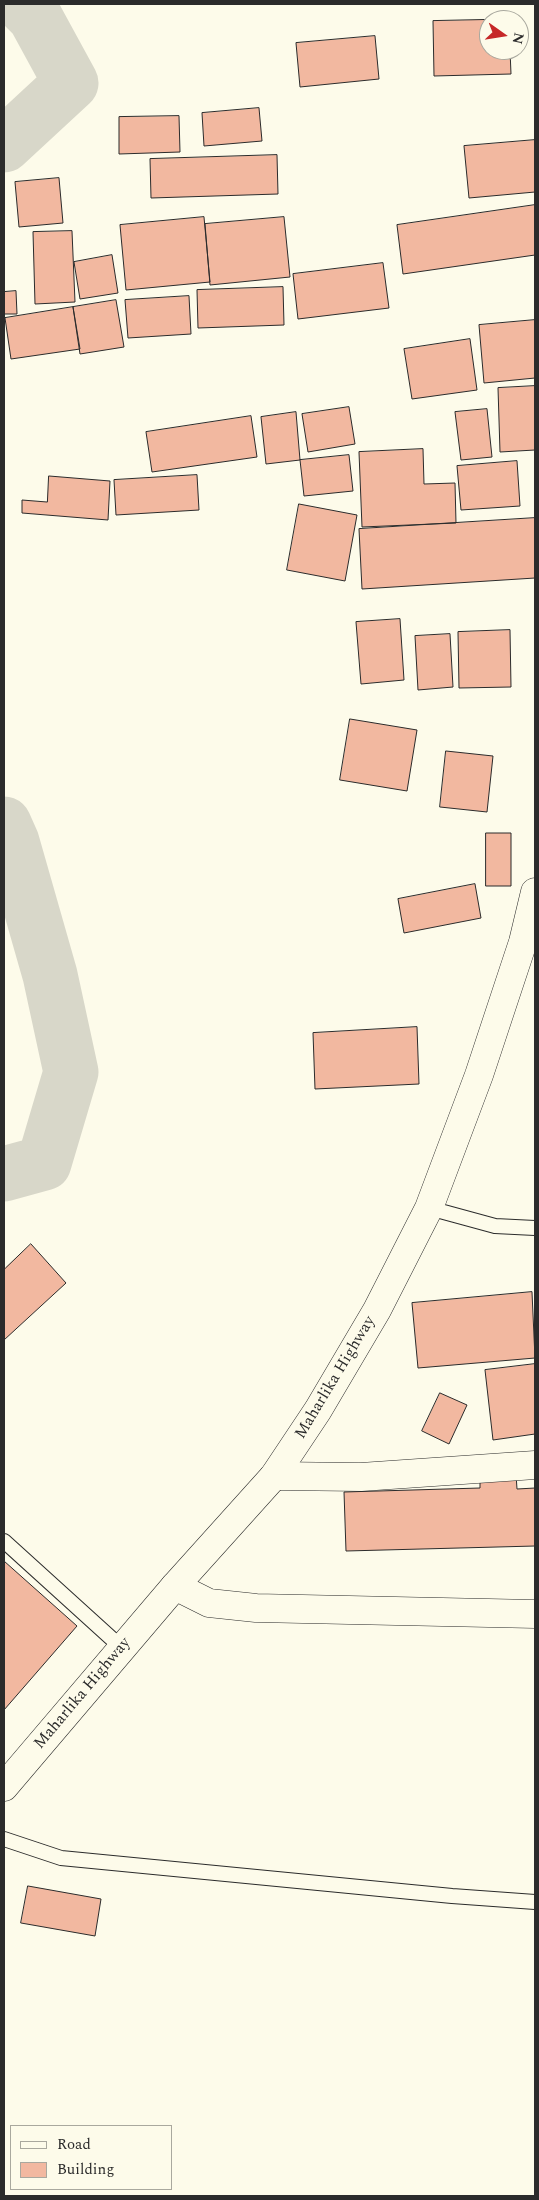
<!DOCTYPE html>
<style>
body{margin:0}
#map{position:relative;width:539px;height:2200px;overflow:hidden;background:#fdfbea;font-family:Spectral,serif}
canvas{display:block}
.frame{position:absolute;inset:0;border:5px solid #2b2b2b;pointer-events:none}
.legend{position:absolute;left:10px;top:2125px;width:162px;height:65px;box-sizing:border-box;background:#fdfbea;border:1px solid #a9a89e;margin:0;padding:6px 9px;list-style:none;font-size:15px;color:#2b2b2b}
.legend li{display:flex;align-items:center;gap:10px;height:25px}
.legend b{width:25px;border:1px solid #a9a89e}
.north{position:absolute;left:479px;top:10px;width:50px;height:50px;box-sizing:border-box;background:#fdfbea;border:1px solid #a9a89e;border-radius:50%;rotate:103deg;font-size:14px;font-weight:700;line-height:20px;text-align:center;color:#2b2b2b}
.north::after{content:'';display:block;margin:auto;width:18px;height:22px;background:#c62828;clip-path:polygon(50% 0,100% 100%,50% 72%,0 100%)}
</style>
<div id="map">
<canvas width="539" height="2200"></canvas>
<div class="frame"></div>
<ul class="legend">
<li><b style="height:6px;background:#fdfbea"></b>Road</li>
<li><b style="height:14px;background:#f2b8a0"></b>Building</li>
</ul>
<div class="north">N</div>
</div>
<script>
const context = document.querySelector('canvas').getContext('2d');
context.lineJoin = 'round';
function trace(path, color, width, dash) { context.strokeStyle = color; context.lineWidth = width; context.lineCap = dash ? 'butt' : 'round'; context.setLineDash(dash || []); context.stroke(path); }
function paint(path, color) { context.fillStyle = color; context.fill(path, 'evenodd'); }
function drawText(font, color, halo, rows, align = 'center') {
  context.font = font + ' Spectral,serif'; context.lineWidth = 4; context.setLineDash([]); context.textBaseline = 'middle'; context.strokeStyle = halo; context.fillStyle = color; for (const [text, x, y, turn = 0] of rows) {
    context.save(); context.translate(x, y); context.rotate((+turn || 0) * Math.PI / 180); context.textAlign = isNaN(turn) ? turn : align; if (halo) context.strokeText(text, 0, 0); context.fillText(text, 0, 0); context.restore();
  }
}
const river = new Path2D(`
 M4,145L71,83L35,17L22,4
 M4,824L12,842L50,975L71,1072L44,1163L4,1174`);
const building = new Path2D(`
 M510,19L489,20V50H510L511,74L434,76L433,21Z
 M375,36L379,79L300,87L296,43Z
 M259,108L262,141L204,146L202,113Z
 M179,116L180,152L119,154V117Z
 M535,140V192L469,198L464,146Z
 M277,155L278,194L151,198L150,159Z
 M59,178L63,223L19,227L15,182Z
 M535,205V255L403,274L397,225Z
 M204,217L210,282L126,290L120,225Z
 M284,217L290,277L210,285L205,224Z
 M72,231L75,302L35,304L33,232Z
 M112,255L118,293L80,299L74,262Z
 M383,263L389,308L298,319L293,274Z
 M283,287L284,325L198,328L197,290Z
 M16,291L17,314H4V292Z
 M189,296L191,334L128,338L125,300Z
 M116,300L124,347L80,354L73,307Z
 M73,307L80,349L11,359L5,318Z
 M535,320V378L484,383L479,325Z
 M470,339L477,390L412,399L404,349Z
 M535,386V450L500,452L498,388Z
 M349,407L355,444L308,452L302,414Z
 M487,409L492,457L461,460L455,412Z
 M296,412L300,460L266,464L261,417Z
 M251,416L257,457L152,472L146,432Z
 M423,449L424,484L455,483L456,523L362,527L359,452Z
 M349,455L353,491L304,496L300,460Z
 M517,461L520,506L461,510L457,466Z
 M197,475L199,510L116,515L114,480Z
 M49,476L110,481L108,520L22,513V500L47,502Z
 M299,504L357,515L345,581L287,570Z
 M535,518V578L362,589L359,529Z
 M400,619L404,680L361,684L356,622Z
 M510,630L511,687L459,688L458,632Z
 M450,634L453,687L418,690L415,636Z
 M350,719L417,730L407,791L340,780Z
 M446,751L493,756L487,812L440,807Z
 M486,833H511V886H486Z
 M475,884L481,918L404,933L398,899Z
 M417,1027L419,1084L315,1089L313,1033Z
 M31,1244L66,1283L4,1340V1267L5,1268Z
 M532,1292L535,1358L418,1368L412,1303Z
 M535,1364V1434L493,1440L485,1370Z
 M440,1393L467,1405L449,1444L422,1431Z
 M516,1474L517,1489L535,1488V1546L346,1551L344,1492L480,1488V1476Z
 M4,1561L77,1626L4,1710Z
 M28,1886L101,1899L95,1936L21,1923Z`);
const lane = new Path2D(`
 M429,1208L495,1226L535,1228
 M4,1541L122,1648
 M4,1839L61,1858L452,1896L535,1902`);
const street = new Path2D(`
 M274,1476L361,1477L535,1465
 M175,1586L209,1603L256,1608L535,1614`);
const primary = new Path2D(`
 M4,1787L175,1586L274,1476L318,1410L377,1310L429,1208L479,1075L523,942L535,892`);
const streetNames = [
 ["Maharlika Highway",336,1378,-59],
 ["Maharlika Highway",83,1694,-50]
];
trace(river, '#d8d7c9', 55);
paint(building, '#f2b8a0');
trace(building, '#2b2b2b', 1);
trace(lane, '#2b2b2b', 16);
trace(street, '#2b2b2b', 29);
trace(primary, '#2b2b2b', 29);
trace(lane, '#fdfbea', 14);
trace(street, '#fdfbea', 28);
trace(primary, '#fdfbea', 28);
drawText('16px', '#2b2b2b', '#fdfbea', streetNames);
</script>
